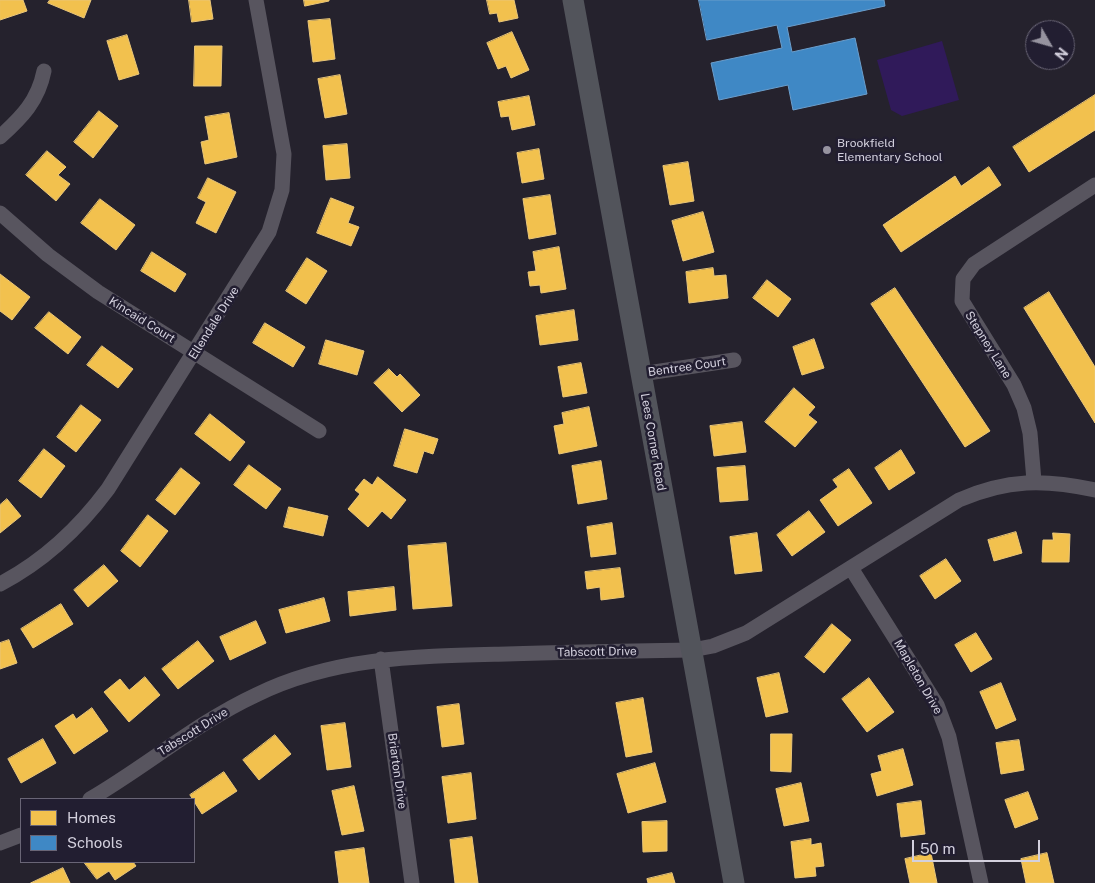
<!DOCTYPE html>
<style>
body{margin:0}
#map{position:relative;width:1095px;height:883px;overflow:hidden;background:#25222d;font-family:"Public Sans",sans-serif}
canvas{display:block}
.legend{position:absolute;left:20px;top:798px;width:175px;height:65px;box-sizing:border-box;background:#221e31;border:1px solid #696576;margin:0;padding:6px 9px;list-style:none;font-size:15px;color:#d3d0dd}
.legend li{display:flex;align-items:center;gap:10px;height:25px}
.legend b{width:25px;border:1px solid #696576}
.north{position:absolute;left:1025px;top:20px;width:50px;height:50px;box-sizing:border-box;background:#221e31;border:1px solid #696576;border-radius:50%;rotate:128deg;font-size:14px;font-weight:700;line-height:20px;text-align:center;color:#d3d0dd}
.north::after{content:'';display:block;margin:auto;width:18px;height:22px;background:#96939f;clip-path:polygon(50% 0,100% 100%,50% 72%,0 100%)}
.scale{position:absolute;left:912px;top:840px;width:128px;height:22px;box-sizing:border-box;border:2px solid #d3d0dd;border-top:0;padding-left:6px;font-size:15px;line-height:18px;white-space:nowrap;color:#d3d0dd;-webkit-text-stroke:4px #221e31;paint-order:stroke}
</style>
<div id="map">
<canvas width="1095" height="883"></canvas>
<ul class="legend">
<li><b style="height:14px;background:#f2c14e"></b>Homes</li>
<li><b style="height:14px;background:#3f88c5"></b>Schools</li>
</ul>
<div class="north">N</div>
<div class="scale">50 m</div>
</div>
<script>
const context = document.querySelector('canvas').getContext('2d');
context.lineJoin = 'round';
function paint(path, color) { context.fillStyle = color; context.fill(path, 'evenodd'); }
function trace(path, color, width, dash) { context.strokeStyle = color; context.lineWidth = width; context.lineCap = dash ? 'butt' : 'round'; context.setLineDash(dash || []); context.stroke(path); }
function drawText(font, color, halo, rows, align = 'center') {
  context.font = font + ' "Public Sans",sans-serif'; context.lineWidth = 5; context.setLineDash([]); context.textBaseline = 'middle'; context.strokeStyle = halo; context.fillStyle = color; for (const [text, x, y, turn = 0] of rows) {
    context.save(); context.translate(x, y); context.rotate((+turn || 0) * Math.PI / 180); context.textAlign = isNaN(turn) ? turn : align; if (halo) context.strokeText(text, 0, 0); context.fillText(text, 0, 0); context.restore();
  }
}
const green = new Path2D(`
 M942,41L959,100L902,116L891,110L877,60Z`);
const homes = new Path2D(`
 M0,0H23L27,11L0,20Z
 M50,0H91L84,18L48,3Z
 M189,0H210L213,19L192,22Z
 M304,0H329V1L305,6Z
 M487,0H514L518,18L499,22L497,13L490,14Z
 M330,19L335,59L313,62L308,21Z
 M512,32L529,70L511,78L506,66L498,69L487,43Z
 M127,35L139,74L119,80L107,41Z
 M195,46H222L221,86H194Z
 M340,75L347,114L325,118L318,79Z
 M1095,95V130L1029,172L1013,147Z
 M529,96L535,125L512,130L509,116L501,117L498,102Z
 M99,111L118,126L93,158L74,142Z
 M229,113L237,157L205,164L201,142L209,140L205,117Z
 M347,144L350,178L326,180L323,146Z
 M539,149L544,179L522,183L517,153Z
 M47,151L66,167L58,175L70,184L56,201L26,175Z
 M688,162L694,201L670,205L663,166Z
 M989,167L1001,185L901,252L883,225L955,176L961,186Z
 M208,178L236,192L216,233L196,223L206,202L198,198Z
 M550,195L556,234L529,239L523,199Z
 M331,198L354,207L348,223L359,227L351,246L317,233Z
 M100,199L135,225L116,250L81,223Z
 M703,212L714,252L683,261L672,221Z
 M559,247L566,289L541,293L540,285L530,286L528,272L536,271L533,252Z
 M152,252L186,274L175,292L141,271Z
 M307,258L327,271L306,304L286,291Z
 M713,268L714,276L726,275L728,298L689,303L686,272Z
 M0,274L30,297L12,320L0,311Z
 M767,280L791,299L778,317L753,298Z
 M895,288L990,431L965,447L871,304Z
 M1049,292L1095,367V423L1024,308Z
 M574,310L578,340L540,345L536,316Z
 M49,312L81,337L68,354L35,328Z
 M265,323L305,347L293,367L253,343Z
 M814,339L824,368L802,375L793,347Z
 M326,340L364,351L357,375L319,364Z
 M102,346L133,369L118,388L87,365Z
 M581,363L587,393L563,397L558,367Z
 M389,369L397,377L400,374L420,395L402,412L374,383Z
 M794,388L815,407L808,415L817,422L795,447L765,422Z
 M81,405L101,420L76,452L57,437Z
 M589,407L597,446L559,454L554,426L564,424L562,413Z
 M210,414L245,442L230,461L195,434Z
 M742,422L746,452L714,456L710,426Z
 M405,429L438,439L433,454L424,451L417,473L394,466Z
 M44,449L65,466L41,498L19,481Z
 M901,450L915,473L889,490L875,468Z
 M601,461L607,499L578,504L572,466Z
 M249,465L281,489L266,509L234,485Z
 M745,466L748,500L720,502L717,468Z
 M181,468L200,483L175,515L156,500Z
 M849,469L872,503L838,526L820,500L838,487L833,480Z
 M378,477L406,500L391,519L382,511L368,527L348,509L360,494L355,490L364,479L372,485Z
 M7,499L21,516L0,533V505Z
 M289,507L328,516L323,536L284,527Z
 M809,511L825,532L792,556L777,535Z
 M148,515L168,531L140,567L121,551Z
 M612,523L616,554L591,557L587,527Z
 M1016,532L1022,553L994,561L988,540Z
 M757,533L762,571L735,574L730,537Z
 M1053,533L1070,534L1069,562H1042L1043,540H1053Z
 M446,543L452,606L413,609L408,546Z
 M946,559L961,581L935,599L920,576Z
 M104,565L118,581L88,607L74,590Z
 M620,568L624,597L601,600L600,587L587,589L585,572Z
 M394,587L396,610L350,616L348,592Z
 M324,598L330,621L286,633L279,610Z
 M61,604L73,624L33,648L21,629Z
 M256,621L266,643L230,660L220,637Z
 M832,624L851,640L824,673L805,657Z
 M976,633L992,659L971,672L955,645Z
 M9,640L17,663L0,669V643Z
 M198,641L214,661L178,689L162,669Z
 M779,673L788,712L766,717L757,678Z
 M145,677L160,695L129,722L104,692L120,679L129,690Z
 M869,678L894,712L867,732L842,699Z
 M1001,683L1016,720L996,729L980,692Z
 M643,698L652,752L626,757L616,703Z
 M459,704L464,744L442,747L437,707Z
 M92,708L108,731L74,754L55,726L73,714L76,719Z
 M345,723L351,767L327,770L321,726Z
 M771,734H792L791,772L771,771Z
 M275,735L291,754L259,780L243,760Z
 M43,739L56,763L21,783L8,759Z
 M1019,740L1024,770L1001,774L996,743Z
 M903,749L913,785L877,796L871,774L882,771L878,756Z
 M655,763L666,802L628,813L617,774Z
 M224,772L237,791L202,814L190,795Z
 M471,773L476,819L448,823L442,777Z
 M801,783L809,821L784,826L776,789Z
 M354,786L364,831L342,835L332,791Z
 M1028,792L1038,819L1015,828L1005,800Z
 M921,801L925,834L901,837L897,804Z
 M667,821V851L643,852L642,822Z
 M472,837L478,883H455L450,840Z
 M811,839V845L821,843L824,866L815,867L816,876L795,878L791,842Z
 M364,848L369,883H339L335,852Z
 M931,853L937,883H910L905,859Z
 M1047,853L1054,883H1026L1021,859Z
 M84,862H133L136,866L115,880L109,871L97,879Z
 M63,868L70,883H31Z
 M672,873L675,883H648L647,879Z`);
const schools = new Path2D(`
 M699,0H884L885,6L787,27L792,52L855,38L867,94L793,110L788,85L719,100L711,63L782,48L777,25L707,40Z`);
const street = new Path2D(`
 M0,137C22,117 38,101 44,71
 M0,213L48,255L98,292L319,431
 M641,374L734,360
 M1034,481L1030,433L1024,408L1014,385L962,301L963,279L974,264L1095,185
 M851,568L937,705L949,737L981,883
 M0,584C44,561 79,528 108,489L269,232L282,190L284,154L256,0
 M381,659L412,883
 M90,799C147,766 196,723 256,695C335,656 421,656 507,654C568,652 630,651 692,650L713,646L746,633L959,500C1007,479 1045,479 1095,490
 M0,843L21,835`);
const secondary = new Path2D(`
 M573,0L734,883`);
const markers = [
 [827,150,5,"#96939f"]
];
const poiNames = [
 ["Brookfield",837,143],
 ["Elementary School",837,157]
];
const streetNames = [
 ["Kincaid Court",142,320,32],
 ["Ellendale Drive",214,323,-58],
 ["Stepney Lane",988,345,58],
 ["Bentree Court",687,367,-8],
 ["Lees Corner Road",653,442,80],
 ["Tabscott Drive",597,652,-1],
 ["Mapleton Drive",918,677,60],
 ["Tabscott Drive",193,732,-32],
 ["Briarton Drive",397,771,82]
];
paint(green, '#301a5a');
paint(homes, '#f2c14e');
trace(homes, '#e9c679', 1);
paint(schools, '#3f88c5');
trace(schools, '#6b9ecc', 1);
trace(street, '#58555f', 15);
trace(secondary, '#52545b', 21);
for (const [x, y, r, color] of markers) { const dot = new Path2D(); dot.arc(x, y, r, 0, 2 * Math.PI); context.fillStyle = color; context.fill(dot); trace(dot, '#221e31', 2); }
drawText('12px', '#d3d0dd', '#221e31', poiNames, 'left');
drawText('12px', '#d3d0dd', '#221e31', streetNames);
</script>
